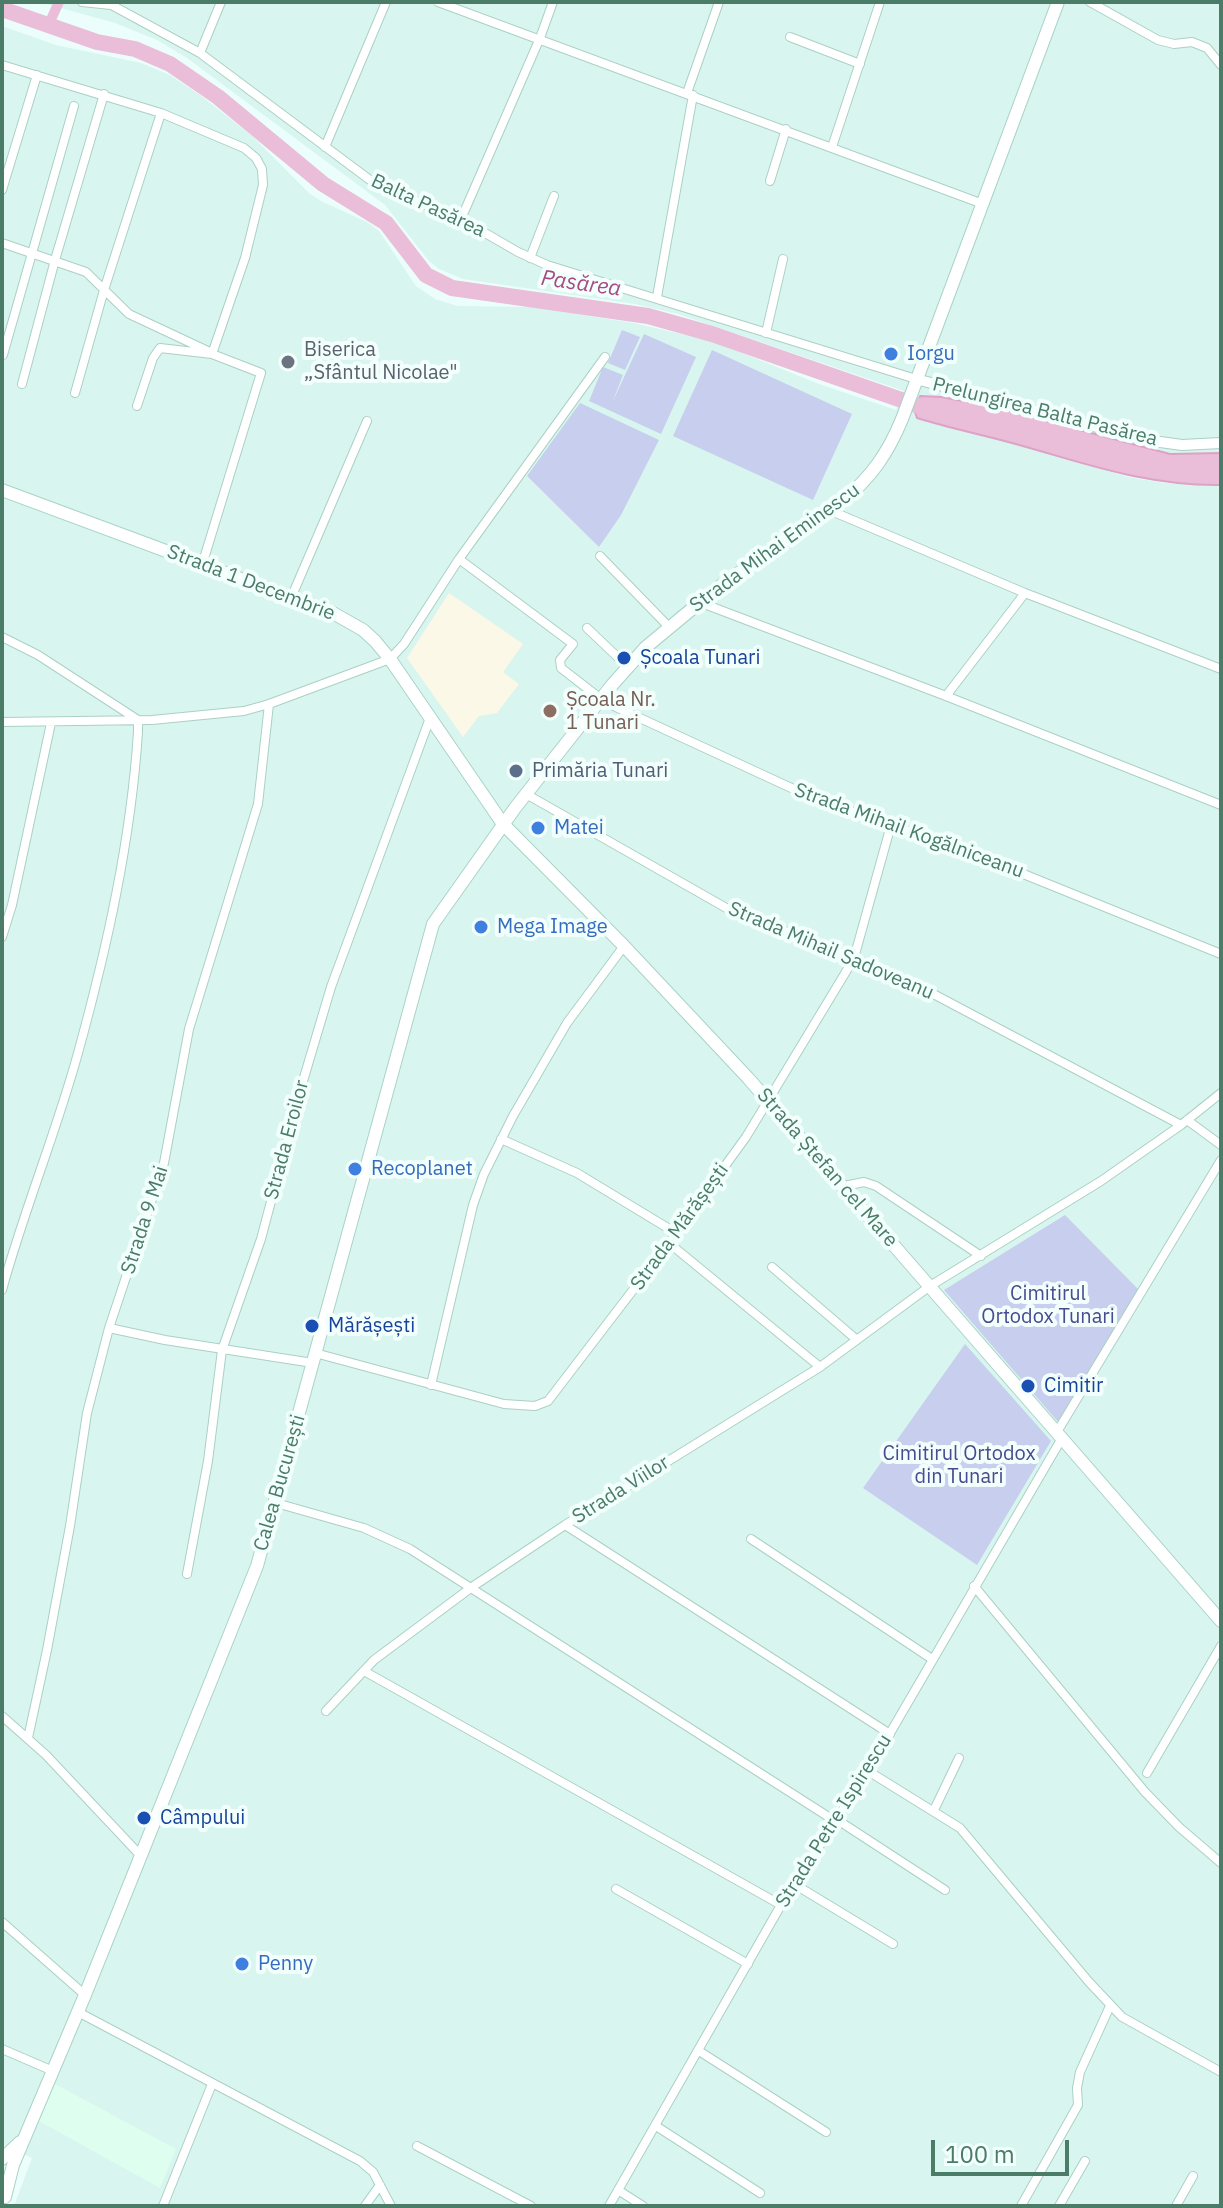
<!DOCTYPE html>
<meta charset="utf-8">
<style>
body{margin:0}
#map{position:relative;width:1223px;height:2208px;overflow:hidden;background:#ebfefb;font-family:"IBM Plex Sans",sans-serif}
canvas{display:block}
.frame{position:absolute;inset:0;border:4px solid #4b7c68;pointer-events:none}
.scale{position:absolute;left:931px;top:2140px;width:138px;height:36px;box-sizing:border-box;border:4px solid #4b7c68;border-top:0;padding-left:10px;font-size:24px;line-height:28px;white-space:nowrap;color:#4b7c68;-webkit-text-stroke:6px #f3fffd;paint-order:stroke}
</style>
<div id="map">
<canvas width="1223" height="2208"></canvas>
<div class="frame"></div>
<div class="scale">100 m</div>
</div>
<script>
const context = document.querySelector('canvas').getContext('2d');
context.lineJoin = 'round';
function paint(path, color) { context.fillStyle = color; context.fill(path, 'evenodd'); }
function trace(path, color, width, dash) { context.strokeStyle = color; context.lineWidth = width; context.lineCap = dash ? 'butt' : 'round'; context.setLineDash(dash || []); context.stroke(path); }
function drawText(font, color, halo, rows, align = 'center') {
  context.font = font + ' "IBM Plex Sans",sans-serif'; context.lineWidth = 8; context.setLineDash([]); context.textBaseline = 'middle'; context.strokeStyle = halo; context.fillStyle = color; for (const [text, x, y, turn = 0] of rows) {
    context.save(); context.translate(x, y); context.rotate((+turn || 0) * Math.PI / 180); context.textAlign = isNaN(turn) ? turn : align; if (halo) context.strokeText(text, 0, 0); context.fillText(text, 0, 0); context.restore();
  }
}
const residential = new Path2D(`
 M39,2H1221V453L1170,454L994,407L942,397L920,396L954,429L1009,442L1128,477L1164,483L1221,485V2206H14L32,2158L2,2145V26L56,45L141,63L170,75L200,95L251,135L310,194L323,202L367,222L379,231L416,286L435,299L458,306L532,307L634,323L715,342L819,384L896,410L904,391L678,314L635,304L463,279L439,269L429,261L385,205L187,58L157,40L115,23Z`);
const commercial = new Path2D(`
 M55,2084L176,2149L160,2188L39,2121Z`);
const education = new Path2D(`
 M449,593L523,644L503,672L519,684L497,713L479,716L463,737L407,658Z`);
const green = new Path2D(`
 M622,330L640,337L625,370L608,363Z
 M644,334L696,357L661,434L589,401L603,367L623,375L612,403Z
 M712,350L852,414L813,500L673,436Z
 M580,403L659,440L621,515L599,547L527,476Z
 M1065,1215L1139,1290L1059,1423L944,1290Z
 M965,1344L1051,1441L977,1565L863,1488Z`);
const water = new Path2D(`
 M920,396L942,397L994,407L1170,454L1221,453V485C1144,486 1085,463 1012,443C980,434 949,428 917,418L915,412Z`);
const canal = new Path2D(`
 M48,26L59,2`);
const river = new Path2D(`
 M2,9L97,42L135,49L170,64L218,97L323,184L386,223L426,275L452,288L648,316L712,334L936,412`);
const minor = new Path2D(`
 M82,2L111,5
 M106,2L200,53L378,186L461,219L518,252L547,265L916,379
 M438,2L983,204
 M1090,2L1158,40L1174,44L1192,42L1207,48L1221,65
 M790,37L860,64
 M200,53L221,2
 M2,65L161,113L244,148L256,158L262,169L263,185L245,258L212,354
 M687,93L719,2
 M325,147L386,2
 M832,147L880,2
 M770,181L786,129
 M2,190L37,75
 M461,219L540,38L553,2
 M2,243L86,272L129,314L208,351
 M530,258L554,196
 M657,297L693,95
 M766,333L783,259
 M3,355L74,106
 M22,384L55,260L104,94
 M75,393L104,290L161,113
 M137,406L153,358L160,348L212,354L261,373L202,565
 M829,510L1025,593L1221,669
 M600,556L669,627
 M459,559L573,644L560,660L561,668L601,699L616,707L813,798L969,852L1221,954
 M291,598L367,421
 M699,602L946,696L1221,805
 M587,628L628,667
 M2,637L38,655L138,720V732C131,840 107,948 78,1053C56,1133 24,1210 2,1290
 M946,696L1025,593
 M2,722L152,720L244,711L269,704L390,659L404,644L459,559L605,357
 M526,794L728,909L854,958L922,988L1181,1125
 M2,937L12,905L51,723
 M1187,1120L1221,1145
 M501,1139L577,1173L676,1233
 M844,1186L864,1182L876,1186L981,1256
 M669,1243L820,1367
 M772,1267L857,1340
 M109,1328L165,1340L313,1363
 M315,1353L504,1404L535,1406L548,1401L669,1243L746,1137L844,975L854,958L891,825
 M431,1385L473,1205L484,1174L513,1116L567,1023L624,946
 M1057,1432L1221,1160
 M276,1503L364,1528L410,1549L835,1821
 M565,1525L890,1734
 M751,1539L932,1659
 M187,1574L208,1461L222,1350L261,1239L303,1081L331,987L430,718
 M974,1586L1145,1792L1179,1827L1221,1863
 M364,1671L781,1905
 M326,1711L374,1660L472,1587L565,1525L820,1367L930,1286L1101,1181L1181,1125L1221,1093
 M2,1716L46,1755L141,1856
 M28,1738L47,1650L70,1526L87,1413L109,1328L164,1163L189,1029L258,804L269,704
 M868,1771L960,1828L1089,1982L1122,2017L1221,2072
 M1147,1773L1221,1646
 M934,1810L959,1758
 M836,1819L945,1890
 M794,1884L893,1944
 M616,1889L748,1964
 M2,1922L85,1995
 M78,2012L360,2161L373,2172L391,2206
 M2,2049L53,2071
 M699,2051L826,2132
 M656,2126L760,2193
 M417,2146L531,2206
 M618,2190L643,2206
 M163,2206L212,2084
 M365,2206L380,2185
 M609,2206L781,1905L868,1771L1062,1438
 M1021,2206L1078,2105L1077,2088L1080,2072L1110,2006
 M1059,2206L1085,2161
 M1176,2206L1193,2176`);
const tertiary = new Path2D(`
 M916,379L1146,440L1182,445L1221,443`);
const secondary = new Path2D(`
 M2,490L333,613L363,630L375,641L390,659L503,824L624,946L748,1078L1221,1621
 M2,2159L20,2142
 M5,2197L13,2165L85,1995L257,1566L433,924L515,808L612,685L646,647L716,589L842,501C871,478 888,453 902,419L1058,2`);
const markers = [
 [891,354,8,"#3f7fe0"],
 [288,362,8,"#6b7280"],
 [624,658,8,"#1a4fb4"],
 [550,711,8,"#8d6e63"],
 [516,771,8,"#5c6f8a"],
 [538,828,8,"#3f7fe0"],
 [481,927,8,"#3f7fe0"],
 [355,1169,8,"#3f7fe0"],
 [312,1326,8,"#1a4fb4"],
 [1028,1386,8,"#1a4fb4"],
 [144,1818,8,"#1a4fb4"],
 [242,1964,8,"#3f7fe0"]
];
const streetNames = [
 ["Balta Pasărea",428,206,25],
 ["Prelungirea Balta Pasărea",1045,412,14],
 ["Strada Mihai Eminescu",775,548,-36],
 ["Strada 1 Decembrie",251,583,21],
 ["Strada Mihail Kogălniceanu",909,831,20],
 ["Strada Mihail Sadoveanu",831,951,23],
 ["Strada Eroilor",287,1140,-75],
 ["Strada Ștefan cel Mare",827,1168,49],
 ["Strada 9 Mai",145,1220,-72],
 ["Strada Mărășești",680,1227,-54],
 ["Calea București",280,1483,-74],
 ["Strada Viilor",621,1490,-32],
 ["Strada Petre Ispirescu",834,1821,-58]
];
const worshipNames = [
 ["Biserica",304,350],
 ["„Sfântul Nicolae\"",304,373]
];
const shopNames = [
 ["Iorgu",907,354],
 ["Matei",554,828],
 ["Mega Image",497,927],
 ["Recoplanet",371,1169],
 ["Penny",258,1964]
];
const transitNames = [
 ["Școala Tunari",640,658],
 ["Mărășești",328,1326],
 ["Cimitir",1044,1386],
 ["Câmpului",160,1818]
];
const educationNames = [
 ["Școala Nr.",566,700],
 ["1 Tunari",566,723]
];
const serviceNames = [
 ["Primăria Tunari",532,771]
];
const parkNames = [
 ["Cimitirul",1048,1294],
 ["Ortodox Tunari",1048,1317],
 ["Cimitirul Ortodox",959,1454],
 ["din Tunari",959,1477]
];
const waterNames = [
 ["Pasărea",581,284,8]
];
paint(residential, '#d8f6ef');
paint(commercial, '#defeef');
paint(education, '#fbf8e7');
paint(green, '#c7ceee');
paint(water, '#eabdd9');
trace(water, '#dda2c6', 2);
trace(canal, '#eabdd9', 10);
trace(river, '#eabdd9', 16);
trace(minor, '#abd0c4', 10);
trace(tertiary, '#abd0c4', 12);
trace(secondary, '#a9d3c6', 14);
trace(minor, '#fff', 8);
trace(tertiary, '#fff', 10);
trace(secondary, '#fff', 12);
for (const [x, y, r, color] of markers) { const dot = new Path2D(); dot.arc(x, y, r, 0, 2 * Math.PI); context.fillStyle = color; context.fill(dot); trace(dot, '#f3fffd', 3); }
drawText('20px', '#4b7c68', '#f3fffd', streetNames);
drawText('20px', '#5b616d', '#f3fffd', worshipNames, 'left');
drawText('20px', '#366cbe', '#f3fffd', shopNames, 'left');
drawText('20px', '#164399', '#f3fffd', transitNames, 'left');
drawText('20px', '#785e54', '#f3fffd', educationNames, 'left');
drawText('20px', '#4e5e75', '#f3fffd', serviceNames, 'left');
drawText('20px', '#474b8f', '#f3fffd', parkNames);
drawText('italic 22px', '#a74b82', '#f3fffd', waterNames);
</script>
